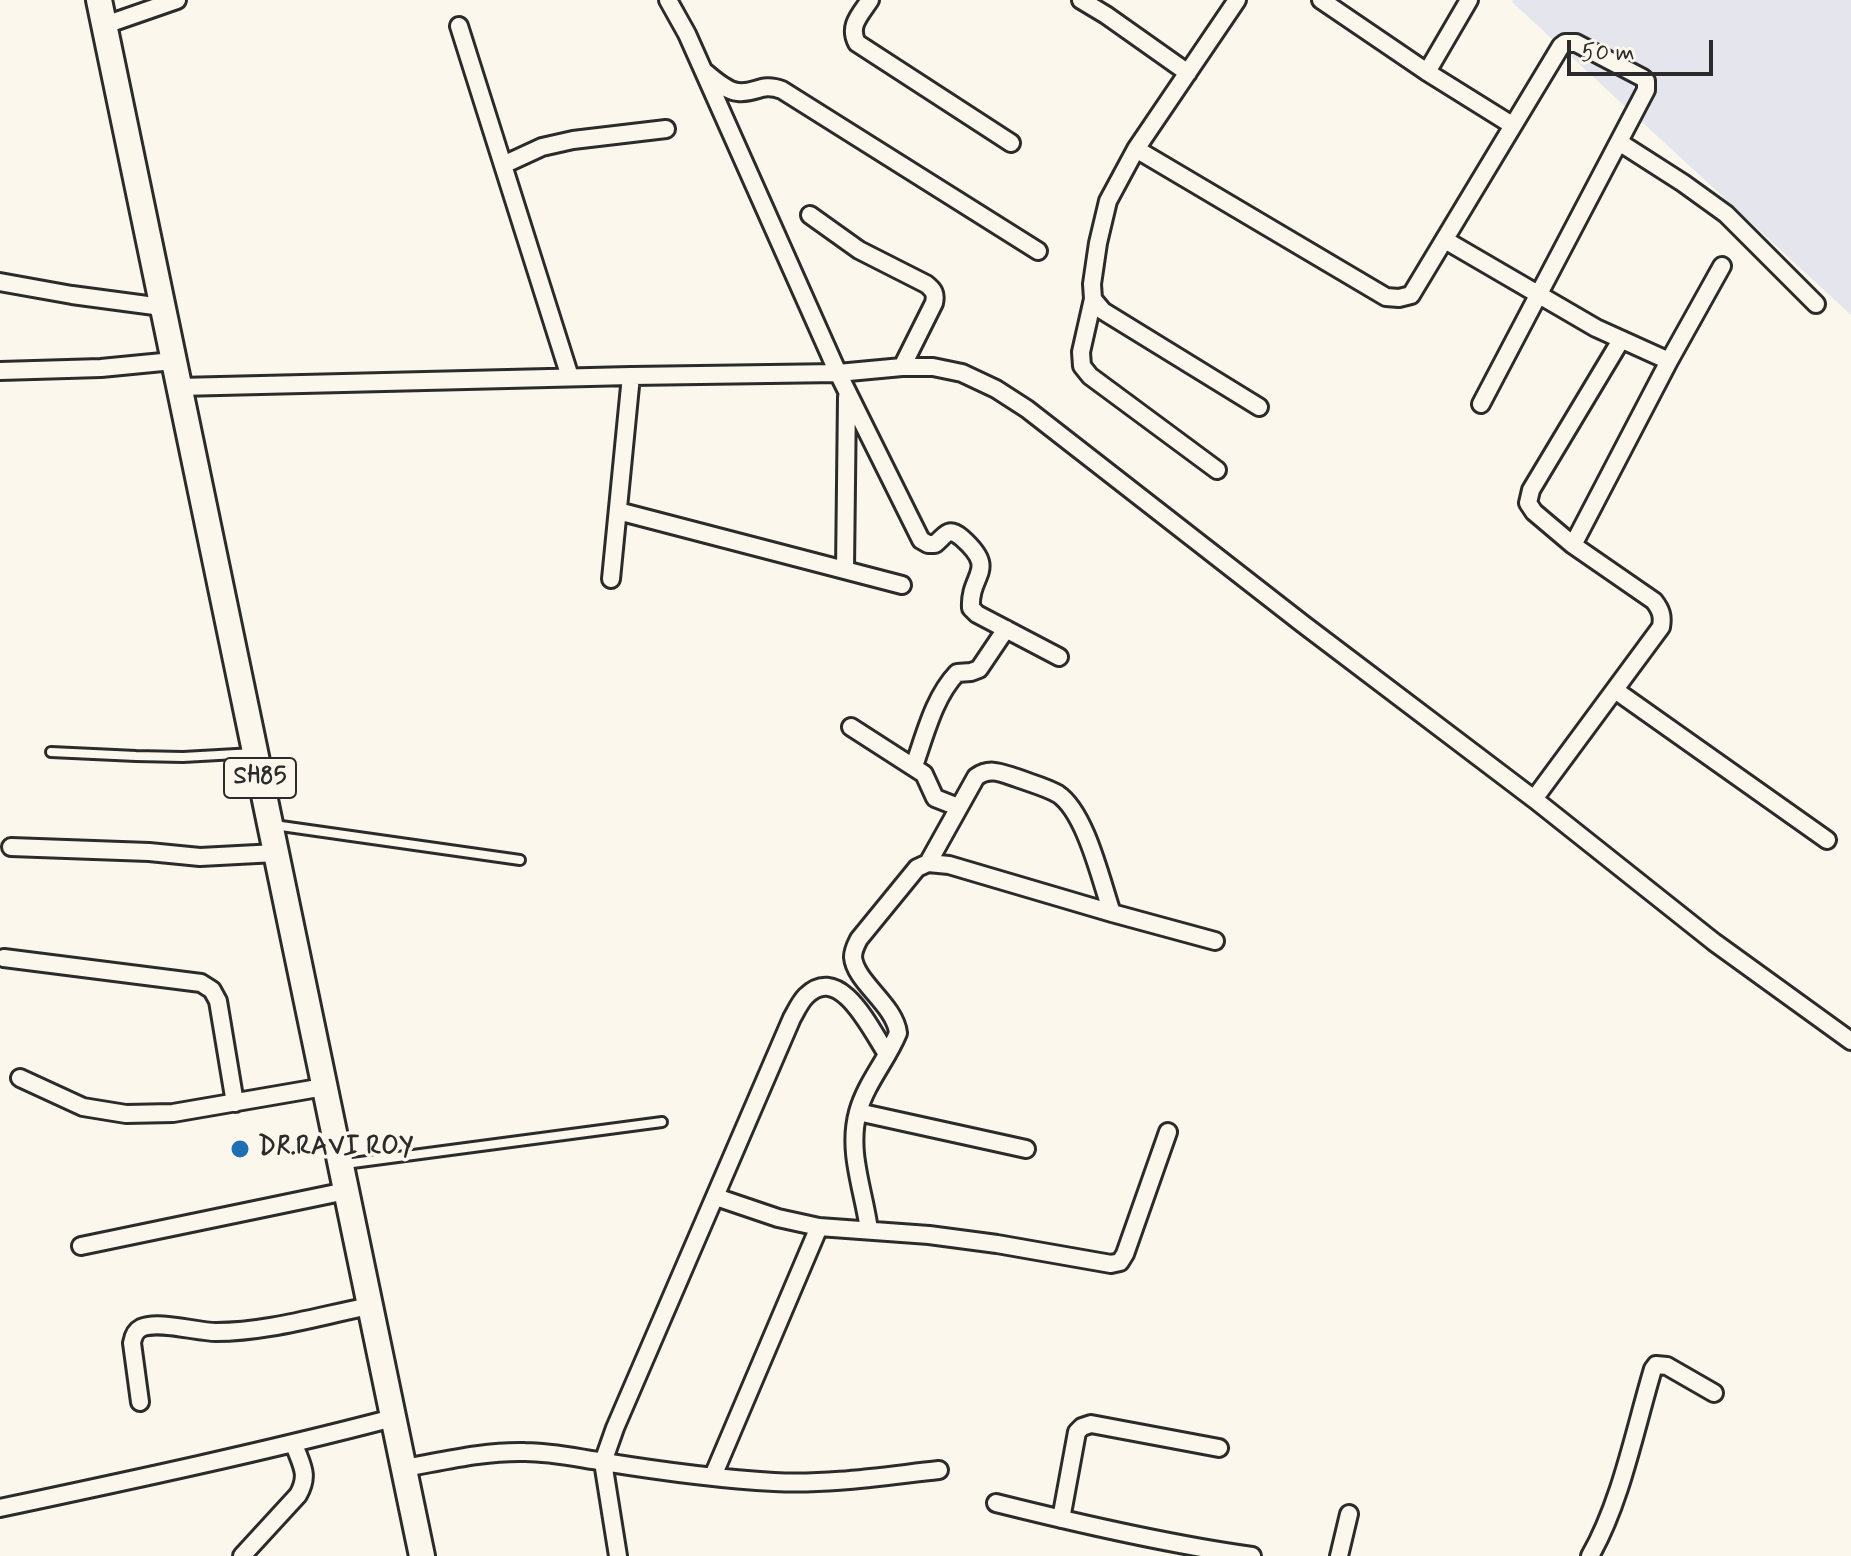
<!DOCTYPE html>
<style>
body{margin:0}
#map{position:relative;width:1851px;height:1556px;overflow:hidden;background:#fbf7ec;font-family:Mynerve,sans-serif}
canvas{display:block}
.scale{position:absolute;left:1567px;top:40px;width:146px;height:36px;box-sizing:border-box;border:4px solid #2b2b2b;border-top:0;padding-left:10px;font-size:24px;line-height:28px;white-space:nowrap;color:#2b2b2b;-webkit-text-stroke:6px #fbf7ec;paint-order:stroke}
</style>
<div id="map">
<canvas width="1851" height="1556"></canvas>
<div class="scale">50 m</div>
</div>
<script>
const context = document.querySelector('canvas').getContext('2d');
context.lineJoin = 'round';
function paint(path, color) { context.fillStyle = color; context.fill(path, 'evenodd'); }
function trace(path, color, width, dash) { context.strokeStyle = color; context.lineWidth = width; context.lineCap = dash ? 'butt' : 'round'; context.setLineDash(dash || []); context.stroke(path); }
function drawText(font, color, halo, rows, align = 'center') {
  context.font = font + ' Mynerve,sans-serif'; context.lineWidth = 7; context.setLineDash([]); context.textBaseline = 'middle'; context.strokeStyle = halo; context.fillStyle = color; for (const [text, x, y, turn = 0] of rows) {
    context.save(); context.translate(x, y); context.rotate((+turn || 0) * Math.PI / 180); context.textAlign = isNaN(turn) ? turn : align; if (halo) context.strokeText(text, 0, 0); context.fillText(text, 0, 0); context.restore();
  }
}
const built = new Path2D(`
 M1513,0H1851V315L1512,2Z`);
const lane = new Path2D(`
 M51,752L136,756L183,757L254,753
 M274,825L520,860
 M345,1164L662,1122`);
const street = new Path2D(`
 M668,0L687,34L838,373L921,540L928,544H935C946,535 948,526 962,538C999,571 969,573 971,608L977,614L1059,657
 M870,0C860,15 848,26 857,43L1011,143
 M1081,0L1106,15L1188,73
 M1237,0L1136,149L1108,201L1098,243L1092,284L1093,299L1103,311L1259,407
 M1321,0L1427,72L1512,125
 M105,25L177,0
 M459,26L570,377
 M705,72C714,79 726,91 738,92C756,94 761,82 782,90L1038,251
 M1427,72L1469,0
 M1619,142L1683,183L1726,214L1816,304
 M1136,149L1386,297L1399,298L1411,295L1561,46L1565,43H1576L1643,78L1646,81V90L1481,404
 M503,165L542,147L573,140L666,129
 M810,215L859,250L926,284C934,290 936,294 934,303L902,367
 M1445,240L1596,328L1669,361
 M0,282L72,295L162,307
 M1093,299L1081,352L1082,366L1090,376L1217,470
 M0,371L101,368L173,361
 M179,387L631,376L838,373L902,367H933L962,373L996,389L1027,409L1303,624L1534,799L1714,942L1851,1041
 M618,511L902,585
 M1573,545L1669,361L1722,266
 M845,570L847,397
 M611,579L631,376
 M1615,690L1827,840
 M851,727L924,774L935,798L958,807
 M914,766C925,735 934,697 957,673L971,672L979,669L1006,629
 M1534,799L1661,627C1663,616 1661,610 1654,601L1573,545L1534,512L1528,503L1531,490L1621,340
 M11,847L149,852L200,857L276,853
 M928,863L976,777C990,767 1001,773 1017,778C1030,783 1046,787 1058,794C1086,813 1101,881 1112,913
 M4,958L201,983L212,990L218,1001L235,1103
 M20,1078L83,1107L126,1114L173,1113L324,1087
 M858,1112L1026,1149
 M716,1197L778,1218L819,1227L929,1235L997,1244L1111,1264L1120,1262L1125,1254L1168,1132
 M869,1230C864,1191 847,1152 858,1112C866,1083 887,1060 898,1033C895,1005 855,982 853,957C853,950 856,945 859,939L917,868L928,863L949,865L1112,913L1215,941
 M81,1246L346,1191
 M140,1402L132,1343C133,1337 135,1331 141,1328C158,1320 197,1332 216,1332C267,1332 319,1316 370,1306
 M404,1468C444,1461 484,1451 525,1452C552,1452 577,1458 604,1462C660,1471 717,1479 774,1482C829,1485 884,1476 939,1470
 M713,1476L819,1227
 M996,1503C1080,1524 1166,1544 1252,1556
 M0,1508C132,1480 263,1452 393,1418
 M1061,1519L1077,1432L1082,1427L1091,1424L1219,1448
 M242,1556L298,1495C310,1474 301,1465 294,1444
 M618,1556L603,1462L615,1428L792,1018C796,1011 800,1002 806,996C840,962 871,1030 887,1054
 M1339,1556L1349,1514
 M1590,1556C1621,1502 1635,1429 1653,1369L1656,1365L1667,1366L1714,1393`);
const primary = new Path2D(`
 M99,0L422,1556`);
const markers = [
 [240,1149,10,"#1f6fb2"]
];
const shields = [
 [260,778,72]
];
const shieldNames = [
 ["SH85",260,778]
];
const poiNames = [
 ["DR.RAVI ROY",258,1149]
];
paint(built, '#e5e6ed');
trace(lane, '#2b2b2b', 14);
trace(street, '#2b2b2b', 22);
trace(primary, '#2b2b2b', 30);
trace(lane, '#fbf7ec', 8);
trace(street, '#fbf7ec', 16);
trace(primary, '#fbf7ec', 24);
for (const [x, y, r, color] of markers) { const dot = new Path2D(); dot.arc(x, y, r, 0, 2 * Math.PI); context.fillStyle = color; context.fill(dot); trace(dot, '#fbf7ec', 3); }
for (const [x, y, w] of shields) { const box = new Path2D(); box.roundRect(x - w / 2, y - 20, w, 40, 6); context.fillStyle = '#fbf7ec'; context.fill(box); trace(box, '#2b2b2b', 2); }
drawText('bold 24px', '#2b2b2b', null, shieldNames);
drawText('bold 26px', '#2b2b2b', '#fbf7ec', poiNames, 'left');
</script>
